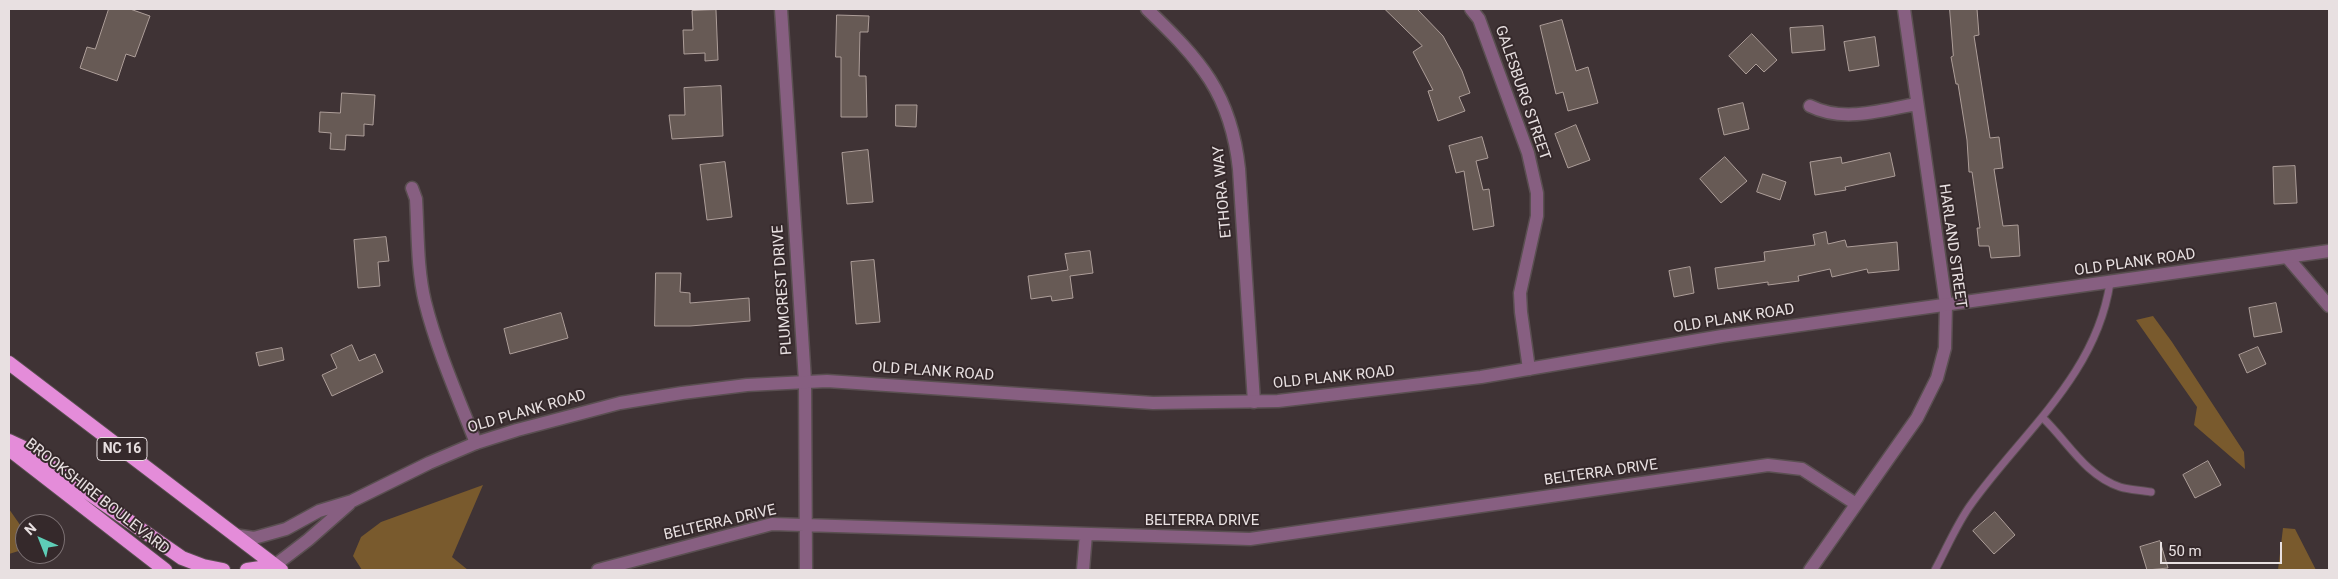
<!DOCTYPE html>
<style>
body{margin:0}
#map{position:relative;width:2338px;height:579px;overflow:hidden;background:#3f3335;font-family:Roboto,sans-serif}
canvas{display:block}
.frame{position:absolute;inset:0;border:10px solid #e8e0e1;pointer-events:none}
.north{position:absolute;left:15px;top:514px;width:50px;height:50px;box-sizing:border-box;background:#35292b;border:1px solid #7d7274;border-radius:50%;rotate:316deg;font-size:14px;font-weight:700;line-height:20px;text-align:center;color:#e8e0e1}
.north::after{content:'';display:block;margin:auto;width:18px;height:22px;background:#5eceb7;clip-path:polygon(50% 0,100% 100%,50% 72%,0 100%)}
.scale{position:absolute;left:2160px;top:542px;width:122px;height:22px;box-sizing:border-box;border:2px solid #e8e0e1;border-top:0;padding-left:6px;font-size:15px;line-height:18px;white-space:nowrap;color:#e8e0e1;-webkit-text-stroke:4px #35292b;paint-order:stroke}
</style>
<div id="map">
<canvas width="2338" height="579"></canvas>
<div class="frame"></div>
<div class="north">N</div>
<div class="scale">50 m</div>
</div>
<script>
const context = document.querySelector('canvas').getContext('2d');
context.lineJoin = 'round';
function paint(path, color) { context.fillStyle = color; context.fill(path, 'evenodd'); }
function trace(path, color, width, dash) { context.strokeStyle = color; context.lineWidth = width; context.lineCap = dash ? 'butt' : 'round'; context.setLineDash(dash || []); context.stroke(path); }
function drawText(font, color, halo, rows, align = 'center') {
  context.font = font + ' Roboto,sans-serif'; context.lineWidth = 4; context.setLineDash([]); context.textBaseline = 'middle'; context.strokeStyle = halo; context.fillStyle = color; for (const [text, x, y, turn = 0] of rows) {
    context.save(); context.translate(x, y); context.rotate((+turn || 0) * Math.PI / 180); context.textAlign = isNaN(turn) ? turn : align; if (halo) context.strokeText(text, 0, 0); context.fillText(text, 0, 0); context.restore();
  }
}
const green = new Path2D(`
 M2153,316L2172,342L2244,452L2245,469L2194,425L2197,407L2136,320Z
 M483,485L452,557L468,570H362L353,556L361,537L381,522Z
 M9,509L25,532V549L9,554Z
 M2283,528L2295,529L2316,570H2278Z`);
const building = new Path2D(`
 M109,9H130L150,16L135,57L126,54L117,81L80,68L87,47L95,49Z
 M1385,9H1417L1443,36L1462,71L1470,93L1459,97L1465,111L1438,121L1428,91L1433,90L1413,52L1422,46Z
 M1950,9H1977L1979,35L1974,36L1990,138L1999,137L2003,168L1994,169L2003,226L2018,225L2020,256L1991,258L1989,246H1979L1977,228H1980L1972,172H1969L1967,140L1958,84H1956L1951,57L1953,56Z
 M716,10L718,60L705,61V53L684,54L683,30H693L692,11Z
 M837,15L869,16L868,32H860L859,76H866L867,117H841V57H836Z
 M1562,20L1576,71L1588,67L1598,103L1568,111L1563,92L1556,94L1540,26Z
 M1823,26L1825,50L1792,53L1790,28Z
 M1752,34L1777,60L1764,72L1756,64L1746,74L1729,56Z
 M1875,37L1879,66L1849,71L1844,42Z
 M721,86L723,136L672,139L669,115H685L684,88Z
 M342,93L375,95L373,125L364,124V136L346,135L345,150L330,149L331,133L319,132L320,112L340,113Z
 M1743,103L1749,129L1724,135L1718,109Z
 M896,105H917L916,127L896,126Z
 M1576,125L1590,160L1568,168L1555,134Z
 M1482,137L1488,158L1476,161L1483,190L1489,189L1494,226L1473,230L1464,171L1456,173L1449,146Z
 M868,150L873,202L847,204L842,153Z
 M1890,153L1895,176L1845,187L1846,190L1815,195L1810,162L1841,157L1842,163Z
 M1725,157L1747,181L1721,203L1700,179Z
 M725,162L732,217L707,220L700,165Z
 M2295,166L2297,203L2274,204L2273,167Z
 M1763,174L1786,182L1780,200L1757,192Z
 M1826,232L1828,244L1845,240L1847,247L1897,242L1899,270L1868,273L1867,269L1832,277L1830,269L1798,276L1799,281L1768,285V282L1718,289L1715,268L1765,261L1764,252L1815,245L1813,235Z
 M386,237L389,261L378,262L380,286L358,288L354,240Z
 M1090,251L1093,273L1070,276L1073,298L1052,301L1051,296L1031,299L1028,276L1068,270L1065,254Z
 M874,260L880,322L856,324L851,262Z
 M1690,267L1694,293L1674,297L1669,271Z
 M656,273H681L680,292L690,293V303L749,298L750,321L690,326H655Z
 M2276,303L2282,332L2254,337L2249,308Z
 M561,313L568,338L510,354L504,329Z
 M352,345L359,361L375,354L383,372L332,396L322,375L337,368L331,355Z
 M2258,347L2266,364L2247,373L2239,355Z
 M282,348L284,360L259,366L256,353Z
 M2208,461L2221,485L2195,498L2183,475Z
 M1995,512L2015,535L1994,554L1973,531Z
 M2160,541L2168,568L2147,570L2140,547Z`);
const service = new Path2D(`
 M2043,418C2068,442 2085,475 2120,487C2129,490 2141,490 2151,492
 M1935,570C1947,548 1957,523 1972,503C2023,432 2096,375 2110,283`);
const minor = new Path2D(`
 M781,9L805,381L806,570
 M1147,9C1200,60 1231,93 1239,169L1254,402
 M1471,9L1479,19L1528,153L1537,193V216L1520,293L1521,312L1529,369
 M1810,106C1844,123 1881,110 1917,104
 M412,188L416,199C418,233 417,269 425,302C437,350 458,397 476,443
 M2287,257L2329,306
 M598,570L772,524L1250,539L1768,465L1802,469L1856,504
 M1083,570L1086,534
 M1810,570L1917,418L1937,378L1945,348L1946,304L1904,9`);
const tertiary = new Path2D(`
 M234,535L254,538L286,529L319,511L352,501L429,463L476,443L517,430L620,403L682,393L747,385L827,381L1153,403L1278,401L1481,377L1722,336L2329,251
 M274,566L308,540L349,504`);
const trunk = new Path2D(`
 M9,363L281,570
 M9,441L24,448L182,558L203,566L223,570
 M9,449L165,570
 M247,570L274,566`);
const shields = [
 [122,449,50]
];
const shieldNames = [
 ["NC 16",122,449]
];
const streetNames = [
 ["GALESBURG STREET",1522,93,71],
 ["ETHORA WAY",1223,192,-95],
 ["HARLAND STREET",1952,246,82],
 ["OLD PLANK ROAD",2135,263,-8],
 ["PLUMCREST DRIVE",783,290,-94],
 ["OLD PLANK ROAD",1734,319,-9],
 ["OLD PLANK ROAD",933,372,4],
 ["OLD PLANK ROAD",1334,378,-6],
 ["OLD PLANK ROAD",527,412,-16],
 ["BELTERRA DRIVE",1601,473,-8],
 ["BROOKSHIRE BOULEVARD",97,497,38],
 ["BELTERRA DRIVE",1202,521],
 ["BELTERRA DRIVE",720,523,-13]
];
paint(green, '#795a2d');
paint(building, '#675a55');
trace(building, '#ad9e99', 1);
trace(service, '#5a4f51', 9);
trace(minor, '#5a4f51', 15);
trace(tertiary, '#5a4f51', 15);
trace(trunk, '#5a4f51', 16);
trace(service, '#875f81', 7);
trace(minor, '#875f81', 12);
trace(tertiary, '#875f81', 12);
trace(trunk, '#e48cd9', 14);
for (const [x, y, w] of shields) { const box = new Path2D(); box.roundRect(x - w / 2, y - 11.5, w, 23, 4); context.fillStyle = '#35292b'; context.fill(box); trace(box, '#e8e0e1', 1); }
drawText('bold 14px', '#e8e0e1', null, shieldNames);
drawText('15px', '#e8e0e1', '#35292b', streetNames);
</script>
